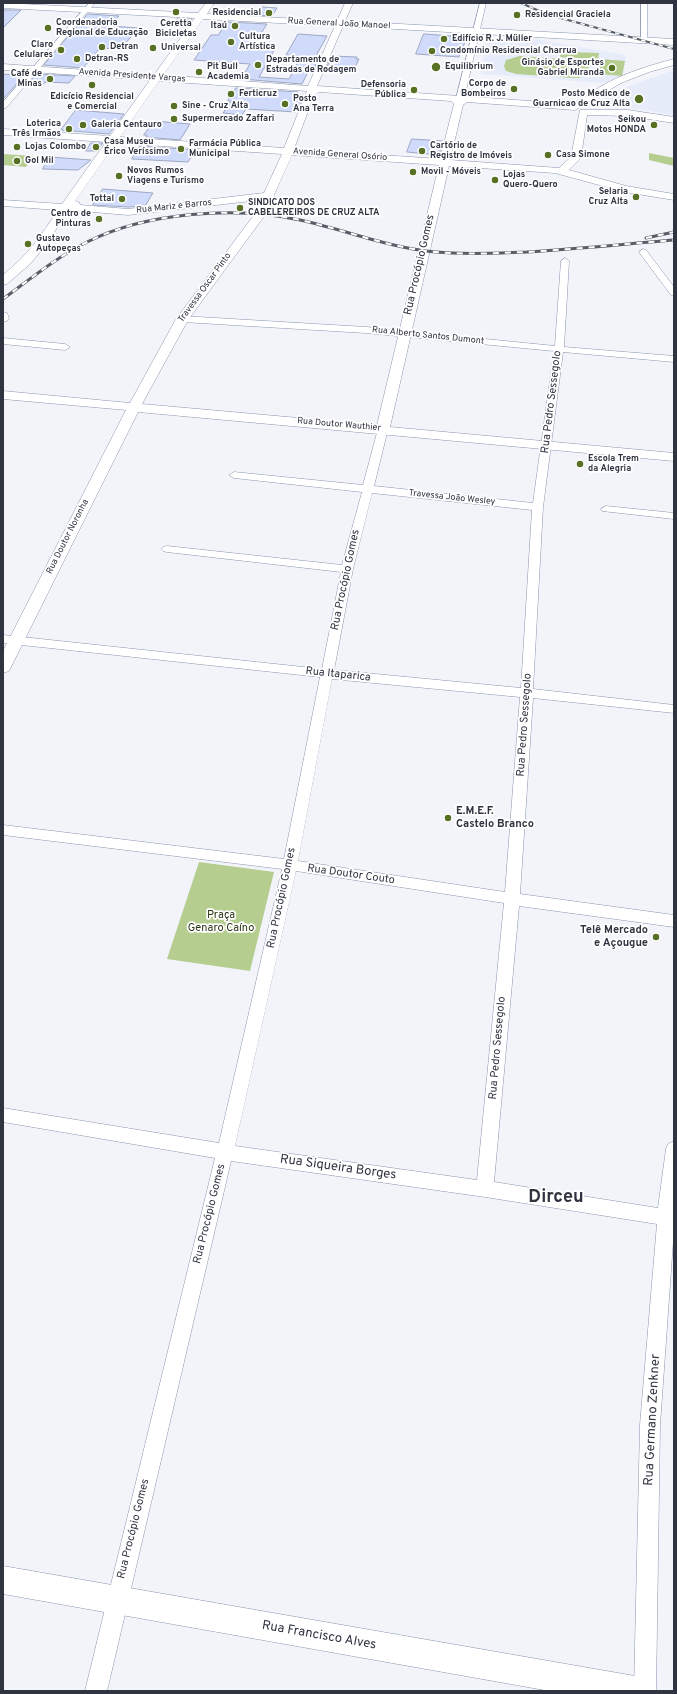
<!DOCTYPE html>
<meta charset="utf-8">
<style>
body{margin:0}
#map{position:relative;width:677px;height:1694px;overflow:hidden;background:#f2f4fa;font-family:Overpass,sans-serif}
canvas{display:block}
.frame{position:absolute;inset:0;border:4px solid #303440;pointer-events:none}
</style>
<div id="map">
<canvas width="677" height="1694"></canvas>
<div class="frame"></div>
</div>
<script>
const context = document.querySelector('canvas').getContext('2d');
context.lineJoin = 'round';
function paint(path, color) { context.fillStyle = color; context.fill(path, 'evenodd'); }
function trace(path, color, width, dash) { context.strokeStyle = color; context.lineWidth = width; context.lineCap = dash ? 'butt' : 'round'; context.setLineDash(dash || []); context.stroke(path); }
function drawText(font, color, halo, rows, align = 'center') {
  context.font = font + ' Overpass,sans-serif'; context.lineWidth = 3.5; context.setLineDash([]); context.textBaseline = 'middle'; context.strokeStyle = halo; context.fillStyle = color; for (const [text, x, y, turn = 0] of rows) {
    context.save(); context.translate(x, y); context.rotate((+turn || 0) * Math.PI / 180); context.textAlign = isNaN(turn) ? turn : align; if (halo) context.strokeText(text, 0, 0); context.fillText(text, 0, 0); context.restore();
  }
}
const built = new Path2D(`
 M505,38L534,39L626,55L623,77L602,83L481,74L486,44Z
 M674,70V116L646,110L595,106L612,92Z`);
const green = new Path2D(`
 M563,46L570,47L569,52L599,53L598,59L560,57L561,51H568L562,50Z
 M520,56L574,60L585,62L589,66L588,73L579,78H573L516,74L506,71L504,66L506,60Z
 M601,59L625,61L622,76L598,74Z
 M649,153L674,158V166L649,160Z
 M3,154L34,156L26,167L3,165Z
 M199,862L274,872L250,971L167,959Z`);
const building = new Path2D(`
 M262,7L277,8L272,16L257,15Z
 M3,10H21L3,28Z
 M88,14L119,16L110,26L138,28L121,49L100,48L83,68L44,65Z
 M177,19H192L187,27L172,26Z
 M227,22L267,24L253,46L276,47L259,77L289,79L301,56L286,55L298,34L327,36L317,54L320,55L314,69L310,68L302,84L241,79L250,64L194,60L211,35H218Z
 M424,34L453,36L467,37L459,57L416,54Z
 M332,56L357,57L356,59H359L353,71L326,70Z
 M3,74L24,76L3,99Z
 M37,74L75,76L69,83L46,82L43,84L29,83Z
 M236,88L298,92L297,95H304L296,112L246,109L242,115L223,113L231,101H228Z
 M76,110L124,114L109,134L61,130Z
 M154,121L190,124L180,140L146,137L147,135H144Z
 M412,139L443,141L439,155L407,152Z
 M91,143H103L97,151H86Z
 M140,146L196,150L188,162L132,159Z
 M50,157L91,160L78,170L43,169Z
 M103,189L153,193L145,206L128,207L93,205Z`);
const street = new Path2D(`
 M89,3H95L6,108H3V102Z
 M480,3H486L464,99L460,101L456,99Z
 M641,3H647V40L644,42L641,40Z
 M643,249L646,250L674,287V296L671,295L639,252Z
 M565,258L569,261L564,347L674,356V362L563,352L543,507L533,689L674,705V713L533,698L520,894L674,915V927L519,906L494,1182L658,1208L666,1149L668,1144L674,1141V1228L660,1425L656,1691H634L640,1425L657,1224L485,1197L231,1161L107,1691H85L215,1158L3,1122V1108L219,1143L282,869L3,835V825L284,859L320,677L3,643V635L322,669L341,572L167,552L163,551L161,549L163,547L167,546L342,565L362,492L234,478L229,475L234,472L363,485L378,429L383,426L388,429L374,486L533,503L554,351L366,333L182,322L177,319L182,316L366,327L555,346L561,261ZM372,493L532,510L521,688L334,670L353,569ZM332,679L520,697L505,892L298,861ZM296,871L504,903L477,1180L235,1146Z
 M3,338L65,344L70,347L65,350L3,344Z
 M606,506L674,513V519L602,511L601,509Z`);
const secondary = new Path2D(`
 M3,3L198,13L206,3H214L207,14L337,21L345,3H353L345,21L674,39V45L343,26L317,86L573,104C584,98 595,89 607,83C628,72 651,65 674,59V65L649,72L621,83L575,110L467,102L463,105L450,160L559,168L571,157L580,110H628L674,117V123L628,116L587,115L581,158L569,170L626,186L674,194V200L625,192L555,173L449,166L390,427L674,453V461L138,412L11,667L9,671L3,673V651L126,410L3,399V391L130,403L176,319L254,215L260,200L128,215L81,211L75,213L67,212L46,245L30,264L7,284L3,285V275C29,254 40,237 58,210L3,206V200L62,204L106,142L3,135V129L110,136L150,80L3,70V64L154,75L195,18L3,8ZM203,19L335,26L308,86L163,75ZM159,81L307,91L284,148L120,137ZM319,92L451,101L454,104L440,159L294,149L314,95ZM116,143L282,154L264,193L128,209L80,205L79,202L75,201ZM292,155L439,165L377,425L142,404L188,320L265,215Z
 M3,312L7,313L9,318L7,321L3,322Z
 M3,1566L635,1676L645,1681L650,1691H550L3,1594Z`);
const railFar1 = new Path2D(`
 M521,3L546,14L674,49`);
const rail = new Path2D(`
 M646,238L674,232
 M3,299C30,279 57,257 87,242C147,212 235,206 300,220C346,230 389,248 436,252C466,255 497,253 527,252C576,249 625,244 674,240`);
const markers = [
 [176,12,4,"#577023"],
 [269,13,4,"#577023"],
 [517,15,4,"#577023"],
 [235,26,4,"#577023"],
 [48,28,4,"#577023"],
 [444,39,4,"#577023"],
 [231,42,4,"#577023"],
 [102,47,4,"#577023"],
 [153,48,4,"#577023"],
 [61,50,4,"#577023"],
 [432,51,4,"#577023"],
 [77,59,4,"#577023"],
 [258,65,4,"#577023"],
 [436,67,5,"#577023"],
 [612,68,4,"#577023"],
 [199,72,4,"#577023"],
 [50,79,4,"#577023"],
 [92,85,4,"#577023"],
 [514,89,4,"#577023"],
 [414,90,4,"#577023"],
 [231,94,4,"#577023"],
 [639,99,5,"#577023"],
 [285,104,4,"#577023"],
 [174,106,4,"#577023"],
 [174,119,4,"#577023"],
 [83,125,4,"#577023"],
 [654,125,4,"#577023"],
 [69,129,4,"#577023"],
 [17,147,4,"#577023"],
 [96,147,4,"#577023"],
 [181,149,4,"#577023"],
 [422,151,4,"#577023"],
 [548,155,4,"#577023"],
 [17,161,4,"#577023"],
 [413,172,4,"#577023"],
 [119,176,4,"#577023"],
 [495,180,4,"#577023"],
 [636,197,4,"#577023"],
 [122,199,4,"#577023"],
 [240,208,4,"#577023"],
 [99,219,4,"#577023"],
 [28,244,4,"#577023"],
 [580,464,4,"#577023"],
 [448,818,4,"#577023"],
 [656,937,4,"#577023"]
];
const farPoinames = [
 ["Residencial",261,13,"right"],
 ["Residencial Graciela",525,15],
 ["Coordenadoria",56,23],
 ["Regional de Educação",56,33],
 ["Ceretta",176,24,"center"],
 ["Bicicletas",176,34,"center"],
 ["Itaú",227,26,"right"],
 ["Cultura",239,37],
 ["Artística",239,47],
 ["Edifício R. J. Müller",452,39],
 ["Claro",53,45,"right"],
 ["Celulares",53,55,"right"],
 ["Detran",110,47],
 ["Universal",161,48],
 ["Condomínio Residencial Charrua",440,51],
 ["Detran-RS",85,59],
 ["Departamento de",266,60],
 ["Estradas de Rodagem",266,70],
 ["Ginásio de Esportes",604,63,"right"],
 ["Gabriel Miranda",604,73,"right"],
 ["Pit Bull",207,67],
 ["Academia",207,77],
 ["Equilibrium",445,67],
 ["Café de",42,74,"right"],
 ["Minas",42,84,"right"],
 ["Corpo de",506,84,"right"],
 ["Bombeiros",506,94,"right"],
 ["Defensoria",406,85,"right"],
 ["Pública",406,95,"right"],
 ["Ferticruz",239,94],
 ["Posto Medico de",630,94,"right"],
 ["Guarnicao de Cruz Alta",630,104,"right"],
 ["Edicício Residencial",92,97,"center"],
 ["e Comercial",92,107,"center"],
 ["Posto",293,99],
 ["Ana Terra",293,109],
 ["Sine - Cruz Alta",182,106],
 ["Supermercado Zaffari",182,119],
 ["Seikou",646,120,"right"],
 ["Motos HONDA",646,130,"right"],
 ["Loterica",61,124,"right"],
 ["Três Irmãos",61,134,"right"],
 ["Galeria Centauro",91,125],
 ["Casa Museu",104,142],
 ["Érico Veríssimo",104,152],
 ["Farmácia Pública",189,144],
 ["Municipal",189,154],
 ["Cartório de",430,146],
 ["Registro de Imóveis",430,156],
 ["Lojas Colombo",25,147],
 ["Casa Simone",556,155],
 ["Gol Mil",25,161],
 ["Novos Rumos",127,171],
 ["Viagens e Turismo",127,181],
 ["Movil - Móveis",421,172],
 ["Lojas",503,175],
 ["Quero-Quero",503,185],
 ["Selaria",628,192,"right"],
 ["Cruz Alta",628,202,"right"],
 ["Tottal",114,199,"right"],
 ["SINDICATO DOS",248,203],
 ["CABELEREIROS DE CRUZ ALTA",248,213],
 ["Centro de",91,214,"right"],
 ["Pinturas",91,224,"right"],
 ["Gustavo",36,239],
 ["Autopeças",36,249],
 ["Escola Trem",588,459],
 ["da Alegria",588,469]
];
const farStreetnames = [
 ["Rua General João Manoel",339,24,3],
 ["Avenida Presidente Vargas",132,76,4],
 ["Avenida General Osório",340,155,4],
 ["Rua Mariz e Barros",174,207,-6],
 ["Travessa Oscar Pinto",205,288,-54],
 ["Rua Alberto Santos Dumont",428,336,6],
 ["Rua Doutor Wauthier",339,425,5],
 ["Travessa João Wesley",452,498,6],
 ["Rua Doutor Noronha",68,537,-63]
];
const streetNames = [
 ["Rua Procópio Gomes",420,265,-77],
 ["Rua Pedro Sessegolo",552,402,-83],
 ["Rua Procópio Gomes",346,580,-78],
 ["Rua Itaparica",338,675,6],
 ["Rua Pedro Sessegolo",525,725,-86],
 ["Rua Doutor Couto",351,875,8],
 ["Rua Procópio Gomes",282,898,-78],
 ["Rua Pedro Sessegolo",498,1048,-85],
 ["Rua Procópio Gomes",210,1214,-76],
 ["Rua Procópio Gomes",134,1529,-76]
];
const poiNames = [
 ["E.M.E.F.",456,812],
 ["Castelo Branco",456,825],
 ["Telê Mercado",648,931,"right"],
 ["e Açougue",648,944,"right"]
];
const parkNames = [
 ["Praça",221,916],
 ["Genaro Caíno",221,929]
];
const nearStreetnames = [
 ["Rua Siqueira Borges",338,1168,8],
 ["Rua Germano Zenkner",653,1420,-87],
 ["Rua Francisco Alves",319,1636,10]
];
const nearDistrictnames = [
 ["Dirceu",556,1198]
];
paint(built, '#e7ecfb');
paint(green, '#b5cd8f');
paint(building, '#d0dbfb');
trace(building, '#9ea7c3', 1);
trace(street, '#8a94af', 1);
trace(secondary, '#8a94af', 1);
paint(street, '#fff');
paint(secondary, '#fff');
trace(railFar1, '#595d68', 2);
trace(rail, '#595d68', 3);
trace(railFar1, '#fff', 1.5, [4.5]);
trace(rail, '#fff', 2, [6]);
for (const [x, y, r, color] of markers) { const dot = new Path2D(); dot.arc(x, y, r, 0, 2 * Math.PI); context.fillStyle = color; context.fill(dot); trace(dot, '#fff', 1.5); }
drawText('bold 9px', '#303440', '#fff', farPoinames, 'left');
drawText('9px', '#303440', '#fff', farStreetnames);
drawText('11px', '#303440', '#fff', streetNames);
drawText('bold 11px', '#303440', '#fff', poiNames, 'left');
drawText('11px', '#2a3614', '#fff', parkNames);
drawText('13px', '#303440', '#fff', nearStreetnames);
drawText('bold 18px', '#303440', '#fff', nearDistrictnames);
</script>
